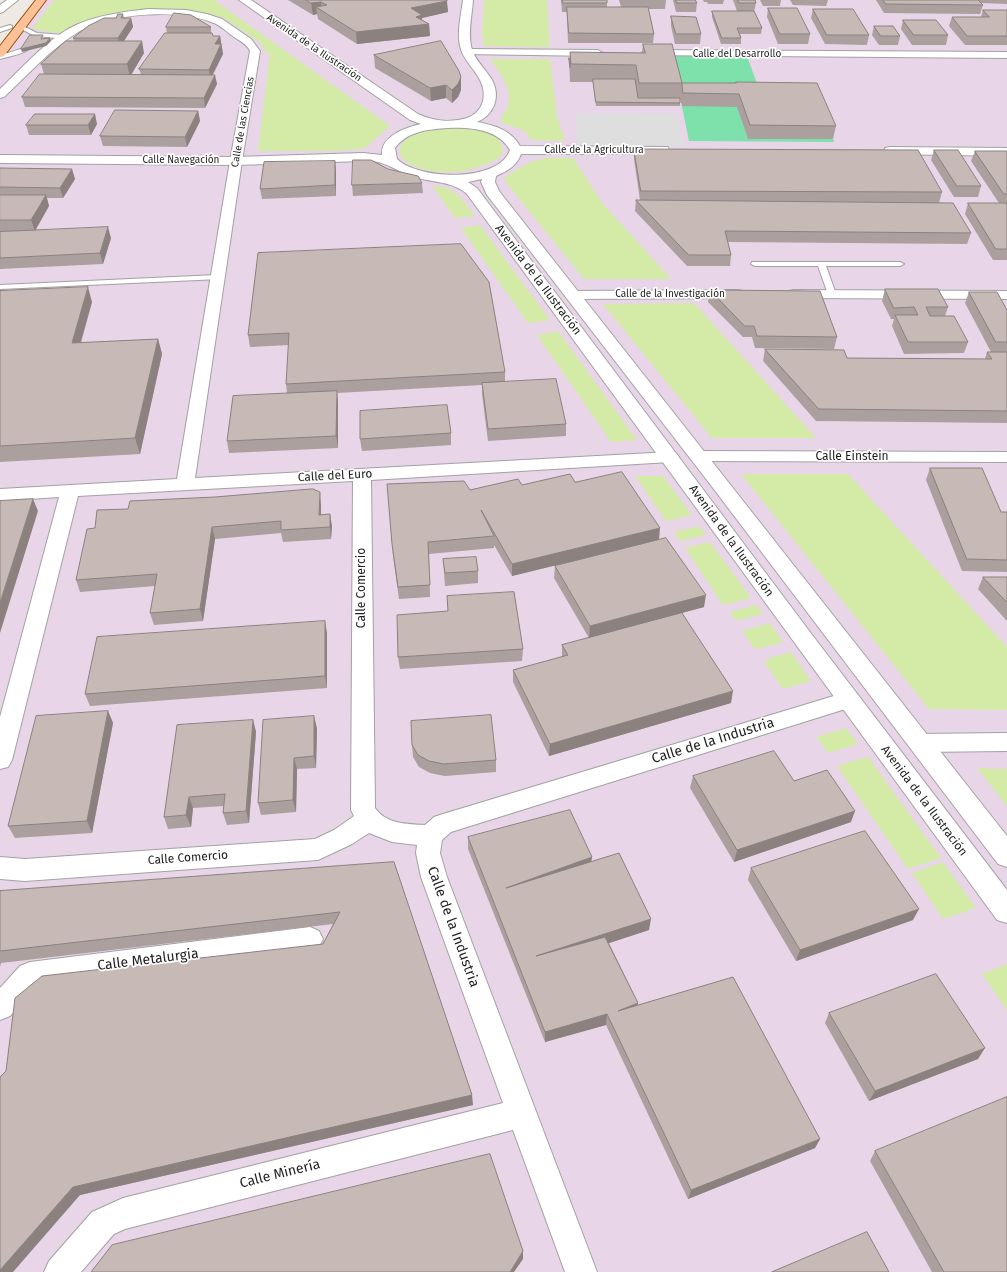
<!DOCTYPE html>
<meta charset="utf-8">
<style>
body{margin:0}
canvas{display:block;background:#efe9e3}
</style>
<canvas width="1007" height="1272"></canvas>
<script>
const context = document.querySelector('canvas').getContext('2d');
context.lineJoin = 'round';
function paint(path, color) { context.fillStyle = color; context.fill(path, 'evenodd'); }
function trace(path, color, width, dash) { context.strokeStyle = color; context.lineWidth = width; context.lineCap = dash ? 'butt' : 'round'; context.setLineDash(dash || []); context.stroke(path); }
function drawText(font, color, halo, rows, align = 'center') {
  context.font = font + ' "Fira Sans",sans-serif'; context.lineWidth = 3.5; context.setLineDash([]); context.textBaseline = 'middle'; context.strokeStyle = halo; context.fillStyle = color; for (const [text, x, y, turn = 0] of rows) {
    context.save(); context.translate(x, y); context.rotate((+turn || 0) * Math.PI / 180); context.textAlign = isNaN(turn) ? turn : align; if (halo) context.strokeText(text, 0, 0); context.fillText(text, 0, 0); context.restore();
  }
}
const industrial = new Path2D(`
 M43,0H1007V1272H0V56Z`);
const grass = new Path2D(`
 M54,0H214L390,126L364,149L333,151H258L270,53L265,52L261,43L225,19L215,15L188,10L157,9L118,13L91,19L61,33L32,29Z
 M484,0H547L550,47L484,46L482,34Z
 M490,59H550L557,117L565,141L534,140L529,138L525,131L501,122C501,115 506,111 508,105C513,88 499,72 490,59Z
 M453,128C470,129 508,130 502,155C480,174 428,179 404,160C401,157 400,153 400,149C401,132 440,128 453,128Z
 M546,158H573L603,204L671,279H584L505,181V177L530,162Z
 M432,186C457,187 461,198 475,216L455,218Z
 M480,225L550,320L528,323L461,228Z
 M694,303L816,438H712L603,304Z
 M558,331L637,440L611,442L537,335Z
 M741,474H848L1007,647V710L929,709Z
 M635,476H663L692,515L666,521Z
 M699,526L706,535L680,541L674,532Z
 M710,542L751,598L723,605L685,548Z
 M757,605L763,614L738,620L734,619L730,612Z
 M770,623L783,642L761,648H754L742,631Z
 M791,652L811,681L783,689L764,662L770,658Z
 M846,728L858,744L828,753L816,737Z
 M868,757L941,858L908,869L837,766Z
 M977,768L1007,769V806Z
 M943,862L976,908L943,919L912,873Z
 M1007,964V1010L982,974Z`);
const pitch = new Path2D(`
 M669,56H747L761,95L833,139L834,142L689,141L679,92Z`);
const parking = new Path2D(`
 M576,113L677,114L685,147L577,146Z`);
const service = new Path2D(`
 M10,25L12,26V28L0,32V28Z
 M19,26H23L37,33L64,35L67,37L64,39L38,36C33,53 15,55 0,59V55C14,51 28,50 33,35L19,28Z
 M752,262H900L904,264L900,266H826L836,294L832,296L828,294L818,266H755L751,264Z
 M217,275H220V279L0,289V285Z`);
const minor = new Path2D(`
 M7,0H18L3,12L0,13V5Z
 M148,9L186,10L207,14L222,19L251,39L260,51L242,161L195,478L670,452L676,453L679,457L676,461L670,462L371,480L375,808C386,824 407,824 425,825L434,817L443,814L847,692L855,694L858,700L855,706L451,832L442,840L440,853L447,877L597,1272H565L513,1130L125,1229L114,1234L81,1272H44L49,1261L92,1212L123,1198L503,1103L421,877L416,853L417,845L392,842L369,833L352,844L318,860L25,881L0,879V857L25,859L315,839L334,830L354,816L351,810L353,481L78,496L12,760L8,767L0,769V717L59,497L0,501V489L177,479L230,161L250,51C247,44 240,41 234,37C227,32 221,26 214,23C180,8 112,13 80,31C51,48 28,75 4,97L0,98V89C22,68 48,38 76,25C98,15 123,12 148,9Z
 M467,49L598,50L603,53L598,56L463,54L462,52Z
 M646,50L1007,52V58L642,55L641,53Z
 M738,290L743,291L745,294L743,297L738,298L572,299L567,298L565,295L567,292L572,291Z
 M794,290L1007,291V299L794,298L789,297L787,294L789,291Z
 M698,451L1007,452V462L698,461L692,460L689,456L692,452Z
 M1007,733V751L920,752L912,749L909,743L912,737L920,734Z
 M310,927L319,931L323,939L319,947L310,951L37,987L10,1016L0,1020V988L20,966L30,962Z`);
const tertiary = new Path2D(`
 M239,0H251L418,114C433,121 451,123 467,118C483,112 488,96 480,80C474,68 463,60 460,46C457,31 461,15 463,0H473C472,15 468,31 471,46C474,60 485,68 492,80C501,97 494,115 477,122C494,125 511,130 520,146L668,147L669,150L668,153L663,154H521C517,166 507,171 496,176L495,182L499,191L1007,836V867L998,864L713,488L487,195L481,182L482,179L468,182L477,188L813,636L1007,890V923L997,920L467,194C452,181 434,183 415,177C402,174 391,165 378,162C374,161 368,161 363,161L236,165L0,163V155L236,157L363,153L382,155C380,136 407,127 421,124L410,120ZM448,128C470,127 498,129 510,150C499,183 418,180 397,159L395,148C407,131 430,129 448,128Z
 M890,147L1007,148V156L885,154L884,151L885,148Z`);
const primary = new Path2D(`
 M36,0H46L4,56L0,57V46Z`);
const wall = new Path2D(`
 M288,0H446L448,12L422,18V20L429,24L430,36L357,44L318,19L317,14L313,15Z
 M561,0H607V7H621L619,0H666L665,9H648L654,34L653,43H568L567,12H562Z
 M673,0H695L697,3L696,12H676Z
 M703,0H724L723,4H708L707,2H704Z
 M733,0H755L756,3L754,12L762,28L761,34H740L741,38V44H721L712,17V11H737Z
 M760,0H781L780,6H763Z
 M790,0H828L826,6L793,5Z
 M876,0H1007V4L981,3L983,5L980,14L884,13Z
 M768,8L810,34L808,44H778L767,17Z
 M813,9L869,35L867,45L825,44L811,18Z
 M983,10H1007V45H965L949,26L952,17H981Z
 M123,14L124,18H131L133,27L124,41L144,53L131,74H141L139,69L167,33L166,27H211V33L213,36H220L223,54L213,75L217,84L205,108L25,107L22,97L44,74L41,64L74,41L73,38Z
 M671,16L701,34L700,44H675L671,26Z
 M903,20L948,35L946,45H912L901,29Z
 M874,26L900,36L898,45H879L872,35Z
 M643,44L682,83H735L736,82L836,126L833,139H748L737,107L682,106L680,98V106H596L593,82H570L569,61V58H570V52L642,53Z
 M374,55L461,77V90L458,97L452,103L446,98L431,101L375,68Z
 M198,111L200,121L187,147L103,146L100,136Z
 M97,124L91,135H29L26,125Z
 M634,149L942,192L939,203L971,233L967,244L728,242L731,255L730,266H687L635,211L636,200H640L634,159Z
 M934,150L981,186L978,197H954L931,160Z
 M975,151H1007V260H993L965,214L968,203H999L971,161Z
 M335,161L336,172V196L262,199L260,189Z
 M0,168L75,179L63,198H47L49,206L35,230L111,238L103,264L0,269V232L20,231H0Z
 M422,183L423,193L353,196L352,185Z
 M258,253L505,372V382L566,424V436L488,441L482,394V385L337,393L338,402V448L229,453L227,441L287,393L286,384L289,345L250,347L248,335Z
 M885,289L948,307L945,316L968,342L964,353L904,354L892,326L894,319H891L882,301Z
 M710,290L837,337L834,349L755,348L752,337H743L708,302Z
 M0,291L92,302L81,343L158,339L162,354L140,454L0,462Z
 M969,292L1007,310V423L816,421L763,361L765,349L847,358L985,359L987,352H991L965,303Z
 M451,433V445L362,451L360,439Z
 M930,468L1001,512H1007V572L962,571L926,480Z
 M575,482L659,539L704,607L614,631L731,703L549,756L513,682V670L562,657V645L589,638L554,578L555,566L569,562L512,576L494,545V548L429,554L430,597L399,599L393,556L387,484L470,490L522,485Z
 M321,505V514L332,526L331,539L283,542L281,533L215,539L203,621L154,625L150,613L155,586L80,592L76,580L95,528L128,509Z
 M443,559L478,571V583L445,586Z
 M983,577H1007V621L978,589Z
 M447,596L523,649L522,661L400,669L398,657L448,611Z
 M327,633V688L90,706L85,694Z
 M108,711L113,723L92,833L15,838L8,826Z
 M253,720L256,732L249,823L227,825L223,813L224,806L193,808L191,827L168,829L164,817Z
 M317,728L316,768L297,769L296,812L261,815L258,803Z
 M412,745L496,760V772L445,776L430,773L419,767L413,757Z
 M693,776L794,781L851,822L734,862L690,788Z
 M468,837L592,857L591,862L649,930L609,943L638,1003V1005L820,1139L815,1148L688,1199L606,1025L545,1042L468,849Z
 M394,862L473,1105L80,1195L0,1272L323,944L333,924L1,963L0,967V891Z
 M751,868L913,920L796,961L748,880Z
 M829,1013L978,1059L869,1101L825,1023Z
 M875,1151L1007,1272H932L870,1161Z`);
const shadedWall = new Path2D(`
 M447,1L448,12L422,18V24H429L430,36L357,44L356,32L411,8Z
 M321,2L322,11L316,7L317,14L313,15L311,3Z
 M131,18L133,27L120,47L118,38Z
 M220,36L223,54L210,79L209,70L215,44Z
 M50,38L51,41L46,46L22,52L21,49Z
 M142,41L144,53L130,77L127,64Z
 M215,75L217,84L205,108L204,98Z
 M461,77V90L458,97L452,103V90Z
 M446,85V98L431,101L430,88Z
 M198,111L200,121L187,147L185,137Z
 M95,114L97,124L91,135L88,125Z
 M335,161L336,172V196L335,185Z
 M72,169L75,179L63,198L60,188Z
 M46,195L49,206L35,231L31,220Z
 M108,227L111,238L103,264L100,253Z
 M88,287L92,302L76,358L72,343Z
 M158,339L162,354L140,454L135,438Z
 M337,391L338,402V448L336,436Z
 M320,492L321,505V527L319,515Z
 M33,499L38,511L0,633V603Z
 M330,514L332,526L331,539L330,527Z
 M212,527L215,539L203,621L200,609Z
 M660,528L659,540L512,576V564Z
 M706,595L704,607L589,638L590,626Z
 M325,621L327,633V688L325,676Z
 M733,691L731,703L549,756L550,744Z
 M108,711L113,723L92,833L87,821Z
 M314,716L317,728L316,768L314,756Z
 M253,720L256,732L249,823L246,811Z
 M294,758L297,769L296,812L293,800Z
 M189,797L193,808L191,827L186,815Z
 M855,811L851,822L734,862L737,850Z
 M592,857L590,869L506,888Z
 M919,909L913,920L796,961L800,950Z
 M651,919L649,930L536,967V956Z
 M638,1003L636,1013L618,1011Z
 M607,1014L606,1025L545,1042V1032Z
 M985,1048L978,1059L869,1101L875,1091Z
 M472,1095L473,1105L80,1195L13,1272H0V1270L73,1187Z
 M820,1139L815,1148L688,1199L691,1190Z
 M523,1251V1259L514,1272H510Z`);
const building = new Path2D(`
 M306,0H447V1L411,8L422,15L416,17L429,24L356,32L316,7L327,5L321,2L311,3Z
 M562,0H607V3H563Z
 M676,0H695L697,3H677Z
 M738,0H755L756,3H739Z
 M883,0H978L983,5L886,4Z
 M567,7H648L654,34L569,33Z
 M768,8H797L810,34H780Z
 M813,9H853L869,35H827Z
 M983,10H1007V36H967L952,17H989Z
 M712,11H754L762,28H737L741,38H722Z
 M174,13L191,15L211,27H166Z
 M118,14H123L121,18H131L118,38H73L88,26L104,18H116Z
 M671,16L696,17L701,34H676Z
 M903,20H936L948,35H914Z
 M874,26H893L900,36H881Z
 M165,33H212L213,36H220L215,44H221L209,70L139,69Z
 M30,35H43L41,39L50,38L46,43L21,49Z
 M66,41H142L127,64H41Z
 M441,41L459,71L461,77L458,84L452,90L446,85L430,88L374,55Z
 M643,44H672L682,83H639L636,65L571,64L570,52L645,53Z
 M569,58H570V67Z
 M40,74L215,75L204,98L22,97Z
 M593,79H635L638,98H680V103L596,102Z
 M736,82L817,83L836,126L750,125L739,94L683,93L682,85V83H736Z
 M115,110L198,111L185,137L100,136Z
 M35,114H95L88,125H26Z
 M634,149L918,150L942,192L641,191Z
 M934,150H958L981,186H957Z
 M975,151H1007V194H1004Z
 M353,160H371L388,169L418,176L422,183L352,185Z
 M335,161V185L260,189L264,162Z
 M0,168L72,169L60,188L0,187Z
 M0,195H46L31,220H0Z
 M636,200L953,203L971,233L725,231L731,255H689Z
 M968,203H1006L1007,205V249H996Z
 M108,227L100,253L0,258V232Z
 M461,244L489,282L505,372L286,384L289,333L248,335L258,253Z
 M88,287L72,343L158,339L135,438L0,446V291Z
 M885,289H938L948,307H926L930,316H954L968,342H908L895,315H918L914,307L894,308Z
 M710,290L820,291L837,337L757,336L754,326H745Z
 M969,292H997L1007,310V342H996Z
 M765,349L844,350L847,358L992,359L987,352H1007V411L819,409Z
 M556,379L566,424L488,429L482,383Z
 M337,391L336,436L227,441L233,396Z
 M447,405L451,433L360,439V411Z
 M930,468H982L1001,512H1007V560L967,559Z
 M622,472L660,528L512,564L481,510L494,536L428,542L430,585L398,587L392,544L387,484L464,481L470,490L518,479L522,485L570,474L575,482Z
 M313,489L320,492L319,515L330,514V527L281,530V521L212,527L200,609L150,613L157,574L76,580L87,529L95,528L97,510L128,509L130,501L215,497Z
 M33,499L0,603V501Z
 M666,538L706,595L590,626L555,566Z
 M476,557L478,571L445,573L443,559Z
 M983,577H1007V602Z
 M514,592L523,649L398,657L397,615L448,611L447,596Z
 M682,613L733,691L550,744L513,670L568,655L562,645Z
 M325,621V676L85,694L97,637Z
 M108,711L87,821L8,826L36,716Z
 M491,715L496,760L444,764L429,761L418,755L412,745L411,721Z
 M314,716V756L294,758L293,800L258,803L263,720Z
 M253,720L246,811L223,813L225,794L189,797L186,815L164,817L177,725Z
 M774,751L794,781L827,770L855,811L737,850L693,776Z
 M570,810L592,857L506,888L619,853L651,919L536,956L605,937L638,1003L618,1011L733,977L820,1139L691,1190L607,1014L545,1032L468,837Z
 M865,831L919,909L800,950L751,868Z
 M394,862L472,1095L73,1187L0,1270V1077L6,1071L15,998L42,976L323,944L340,912L0,951V891Z
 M936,974L985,1048L875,1091L829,1013Z
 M1007,1097V1272H944L875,1151Z
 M490,1154L523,1251L510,1272H91L112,1245Z
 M867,1232L889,1272H772Z`);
const farStreetnames = [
 ["Avenida de la Ilustración",314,48,34],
 ["Calle del Desarrollo",737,54],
 ["Calle de las Ciencias",243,122,-80],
 ["Calle de la Agricultura",594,150],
 ["Calle Navegación",181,160],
 ["Calle de la Investigación",670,294]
];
const streetNames = [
 ["Avenida de la Ilustración",538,280,53],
 ["Calle Einstein",852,457],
 ["Calle del Euro",335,476,-3],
 ["Avenida de la Ilustración",731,541,54],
 ["Calle Comercio",362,588,-90],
 ["Avenida de la Ilustración",924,801,53],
 ["Calle Comercio",188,858,-4]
];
const nearStreetnames = [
 ["Calle de la Industria",713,741,-17],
 ["Calle de la Industria",453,927,70],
 ["Calle Metalurgia",148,960,-7],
 ["Calle Minería",280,1174,-14]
];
paint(industrial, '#e8d5e8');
paint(grass, '#d3eba7');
paint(pitch, '#7ee1ab');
paint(parking, '#dedede');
trace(service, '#a2a2a2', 2);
trace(minor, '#a2a2a2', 2);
trace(tertiary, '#a2a2a2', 2);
trace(primary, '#974d00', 2);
paint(service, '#fff');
paint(minor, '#fff');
paint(tertiary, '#fff');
paint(primary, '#ffc298');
paint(wall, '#aba09d');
paint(shadedWall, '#8b827f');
paint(building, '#c7bab6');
trace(building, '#8b827f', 1);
drawText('10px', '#1e1e1e', '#fff', farStreetnames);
drawText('12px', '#1e1e1e', '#fff', streetNames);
drawText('14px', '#1e1e1e', '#fff', nearStreetnames);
</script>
